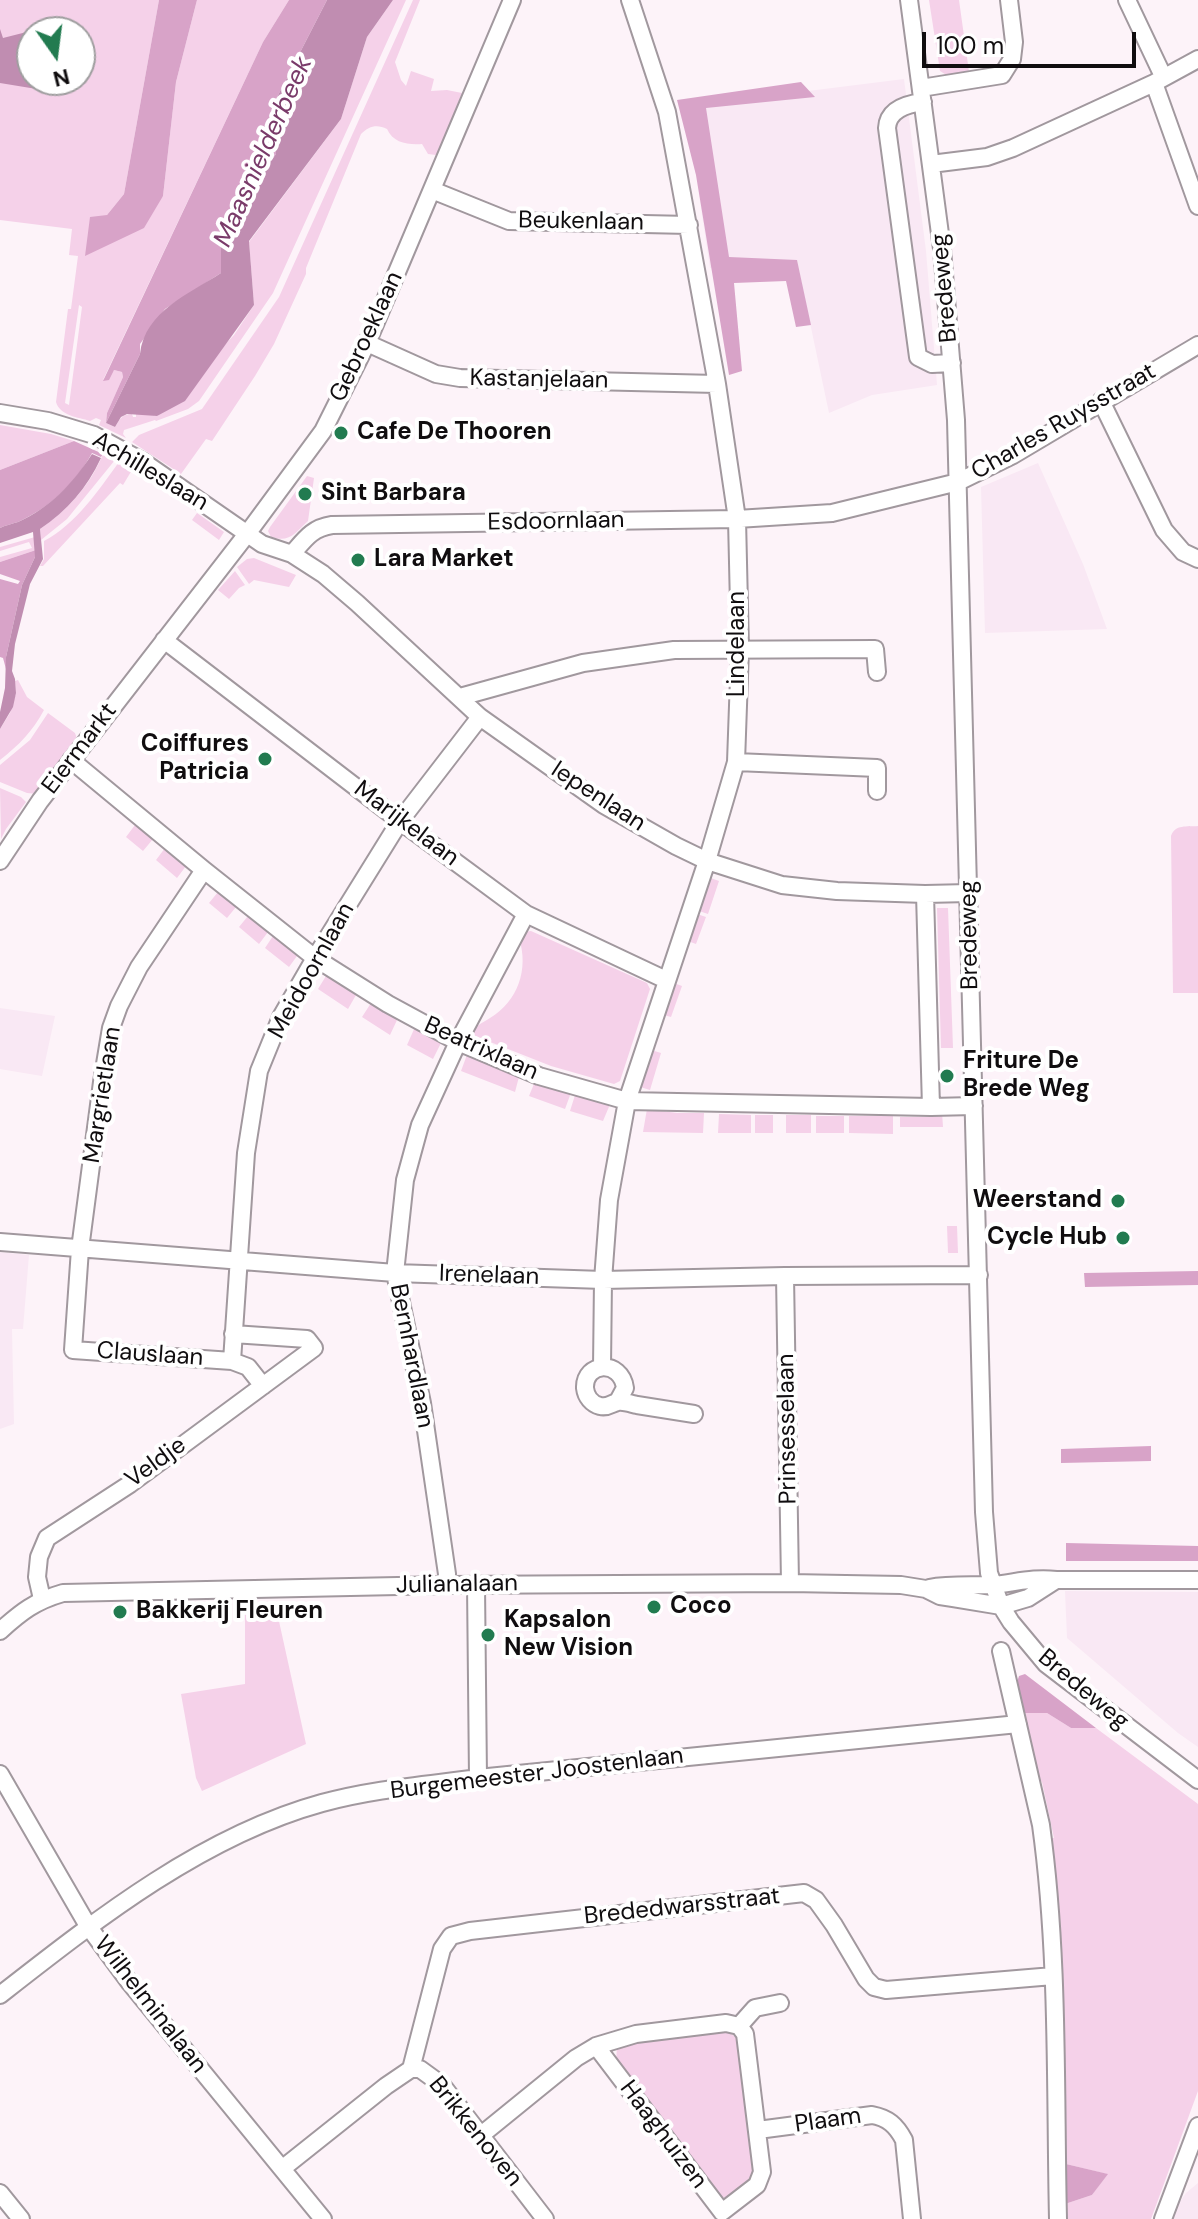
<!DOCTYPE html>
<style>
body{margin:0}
#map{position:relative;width:1198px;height:2219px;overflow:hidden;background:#fdf3f9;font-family:"DM Sans",sans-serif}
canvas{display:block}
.north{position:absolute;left:16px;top:16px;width:80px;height:80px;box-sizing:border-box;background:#fff;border:2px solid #9f9e9f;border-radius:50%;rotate:166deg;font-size:22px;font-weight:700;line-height:32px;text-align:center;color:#100d0f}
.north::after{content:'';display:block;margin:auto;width:28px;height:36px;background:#227b50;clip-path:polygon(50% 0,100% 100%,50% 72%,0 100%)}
.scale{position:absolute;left:922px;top:32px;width:214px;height:36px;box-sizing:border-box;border:4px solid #100d0f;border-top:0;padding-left:10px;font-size:24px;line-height:28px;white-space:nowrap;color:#100d0f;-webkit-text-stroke:6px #fff;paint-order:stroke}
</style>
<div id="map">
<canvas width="1198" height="2219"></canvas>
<div class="north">N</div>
<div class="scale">100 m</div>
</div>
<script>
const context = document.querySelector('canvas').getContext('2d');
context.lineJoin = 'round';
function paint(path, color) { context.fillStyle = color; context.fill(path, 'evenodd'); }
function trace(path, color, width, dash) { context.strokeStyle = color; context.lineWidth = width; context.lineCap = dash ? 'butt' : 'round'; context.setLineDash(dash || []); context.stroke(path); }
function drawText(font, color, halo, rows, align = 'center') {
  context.font = font + ' "DM Sans",sans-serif'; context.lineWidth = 8; context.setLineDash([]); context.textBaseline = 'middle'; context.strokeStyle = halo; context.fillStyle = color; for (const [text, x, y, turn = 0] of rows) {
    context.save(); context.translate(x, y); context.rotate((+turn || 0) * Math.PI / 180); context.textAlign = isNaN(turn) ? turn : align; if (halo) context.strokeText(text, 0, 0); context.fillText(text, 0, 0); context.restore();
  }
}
const built = new Path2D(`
 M904,79L926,251L937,385L872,395L829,413L797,261L710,268L696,175L680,107Z
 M1038,463L1083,564L1107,629L985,633L981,487Z
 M0,1008L55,1016L42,1076L0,1069Z
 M0,1252L29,1255L23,1329H12L14,1424L0,1429Z
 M1065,1591L1198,1592V1747L1178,1733L1067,1638Z
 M1198,2183V2219H1172L1179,2203L1186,2193Z`);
const green = new Path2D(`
 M0,0H159L124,194L107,215L85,255L163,196L176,82L197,0H289L263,42L103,380L114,370L122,372L123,377L107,413L106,423L115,427C120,419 122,414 132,414L133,417H136V414H154V416H157L234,335L254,305L249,242L341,119L367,37L393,0H406L273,293L199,401L188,409L156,421L155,420L124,430L123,434L126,438L99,425L101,420L96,418L90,421C78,417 60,416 56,402L68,309H71L78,256L69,255L72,229L0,220ZM32,32H80V80H32ZM79,305L82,307L69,405L65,403Z
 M413,0H420L395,62L401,80L406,86L411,71L434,79L431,91L447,90L462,93L439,152L436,155L428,154L422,144C408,145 393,143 387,129C377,124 369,126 361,134L315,246L306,268V274L274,344L255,376L212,441L206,439L181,474L132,442L139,435L202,409L279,297Z
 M929,0H959L969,72L948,76L940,71Z
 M0,425L51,434L74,441L0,470Z
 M103,454L115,460L67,519L41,540L40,529C68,509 90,486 103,454Z
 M119,462L132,470L123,485L120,483L43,566H40L44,559V541C76,524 98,491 119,462Z
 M307,476L314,478L308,521C295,533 290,543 271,537L268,531L270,527Z
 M197,513L224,532L219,540L192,520Z
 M35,537L36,550L0,562V557L32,548L29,542L0,551V547Z
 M254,558L296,575L289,587L254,580L249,584L237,567L247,559Z
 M235,571L245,585L239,588L229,599L218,590Z
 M18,680L27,697L44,710C33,731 19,745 0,760V729L10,713L16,693L15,681Z
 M48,713L75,733L78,742L38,794L27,793L0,782V765L30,740Z
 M0,788L21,797L26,802L6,829L1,839Z
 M135,825L153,839L143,851L126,837Z
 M1198,826V993H1173L1171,836C1175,824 1187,827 1198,826Z
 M165,848L186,866L177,878L156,860Z
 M708,877L719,881L708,914L696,910Z
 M218,892L236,907L227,918L209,903Z
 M937,908H948L953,1048H941Z
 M694,913L706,917L696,944L685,940Z
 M248,916L268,932L259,944L239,927Z
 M531,931L647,983L650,989L620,1081L614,1084L551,1066L470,1034C476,1025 481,1024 490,1018C518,1001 529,969 519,938L523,932Z
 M273,936L297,956L289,967L265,948Z
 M326,976L356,995L348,1009L318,989Z
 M671,982L682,986L671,1017L660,1014Z
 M371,1003L398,1018L390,1035L362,1017Z
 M415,1027L442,1041L433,1059L407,1045Z
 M648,1049L661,1053L650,1090L637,1086Z
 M468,1052L520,1073L515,1092L461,1071Z
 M536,1079L572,1090L565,1109L529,1096Z
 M576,1092L611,1102L603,1121L570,1111Z
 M647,1109L677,1113H704L703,1133L643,1132Z
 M928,1112H942L943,1127H900V1117H928Z
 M719,1114L751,1115V1133H718Z
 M755,1115H773V1133H755Z
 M786,1115H811V1133H786Z
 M816,1116H844V1133H816Z
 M849,1116H893V1134L849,1133Z
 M947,1226H957L958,1253H948Z
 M245,1602L275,1603L306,1744L202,1791L196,1778L181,1694L245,1684Z
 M1022,1713H1047L1071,1728H1096L1198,1804V2091L1151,2219H1066L1065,2204L1092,2195L1107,2174L1066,2164L1057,1918L1053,1853L1050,1838H1054L1042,1782L1036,1776Z
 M713,2032H728L740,2040L754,2170C751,2183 735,2197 721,2198L616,2063L617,2046L626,2043Z`);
const forest = new Path2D(`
 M159,0H197L176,82L163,196L144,228L85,256L90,217L107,215L124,194Z
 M289,0H327L274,103L276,154L221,228V273L165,309L140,344V354L106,423L107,413L123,377L122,372L114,370L109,380L103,381L263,42Z
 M801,82L815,97L706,108L729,257L797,260L811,325L796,327L786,281L734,283L742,371L729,375L696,175L677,100Z
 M74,441L103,454L101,457L92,453C75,484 49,508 18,522C12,524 6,525 0,528V470Z
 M36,550L35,557L22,585L6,657V669L3,658L0,657V579L18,584L20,581L0,574V562Z
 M1198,1271V1285L1085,1287L1084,1273Z
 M1151,1446V1461L1061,1463V1449Z
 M1066,1543L1198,1546V1561H1066Z
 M1025,1674L1096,1728H1071L1047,1713H1022L1016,1685L1019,1676Z
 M1066,2164L1108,2174L1092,2195L1065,2204Z`);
const water = new Path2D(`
 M327,0H393L367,37L341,119L249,241L254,305L185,401L157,416L127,414L121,417L115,427L106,423L140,354C145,311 189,294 221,273V228L276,154L274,103Z
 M62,23L67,32H32V80H72L67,94L0,83V29L3,38Z
 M92,454L101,458C87,488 67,511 40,529L43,559L30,584L15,644L12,671L15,679L16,693L13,707L0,729V712L5,688L6,657L22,585L35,557L33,532L0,543V528C6,525 12,524 18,522C50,508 73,483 92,454Z`);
const minor = new Path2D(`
 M909,0L942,249L956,420L984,1512L989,1573L1001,1606L1011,1622L1046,1664L1198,1780
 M1127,0L1163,76
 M1154,83L1198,206
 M921,88L1002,75L1012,59L1014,42L1009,0
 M923,102C906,104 888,110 887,128L918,357L932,364L952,363
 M931,164L987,157L1013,148L1154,83L1198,59
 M432,190L509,221L689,225
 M367,343L436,374L460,378L717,384
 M1101,401L1164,530L1183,552L1198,559
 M0,413L48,421L94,435L142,461L262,544L292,554C305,539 312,528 332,525L737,519L832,513L958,482L1013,455L1198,345
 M292,554L323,574L357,603L480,717L604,805L676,846L707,861L782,885L837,891L925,894L969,893
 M164,640L400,821L526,914L666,980
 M460,697L583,663L674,650L875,649L877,672
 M71,760L204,870L315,958L388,1004L458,1042L539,1076L627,1101L931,1107L974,1106
 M736,762L877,768V791
 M0,861L40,801L247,534L323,431L367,343L512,0
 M204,870L139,967L119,1006L111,1028L102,1082L80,1249L73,1350L232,1361L246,1153L259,1071L281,1017L315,958L400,821L480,717
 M925,894L931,1107
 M0,1242L395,1273L603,1280L785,1276L979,1275
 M785,1276L790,1583
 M232,1361L248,1367L263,1386
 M602,1367L603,1280L609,1200L627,1101L707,861L736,762L740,649L737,519L717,384L667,112L630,0
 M618,1401L625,1388C621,1359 584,1362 585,1388C586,1397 592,1404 600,1406C609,1408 611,1403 618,1402C623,1401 632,1404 637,1405C656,1408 675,1411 694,1414
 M446,1585L447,1574L422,1403L395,1273L405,1180L420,1125L458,1042L526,914
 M476,1585L478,1778
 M929,1588C950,1584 971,1586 992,1585C1014,1583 1034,1577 1056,1580H1198
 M42,1599L37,1577L39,1557L47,1538L130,1484L314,1348L307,1339L233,1334
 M0,1631C21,1612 35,1601 63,1593L446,1585L790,1583L901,1585L926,1589L940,1596L953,1598L1001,1606L1028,1598L1056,1580
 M1001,1651L1041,1825C1059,1955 1055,2088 1058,2219
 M0,1774L88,1926L130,1983L323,2219
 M0,1995C96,1920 202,1836 322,1803C373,1789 426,1785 478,1778L1018,1724
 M739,2026L755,2008L780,2003
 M411,2069L442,1949L451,1936L470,1931L804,1893L816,1900L834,1925L866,1979L874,1987L886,1990L1053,1976
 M758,2130L872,2115C888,2118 896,2125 904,2140L912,2219
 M480,2136L576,2058L596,2046L636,2034L726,2023L739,2026L745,2034L762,2172L757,2185L722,2212L596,2046
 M283,2168L386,2086L411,2069H420L442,2085L545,2219
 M0,2193L21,2219
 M1163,2219L1198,2126`);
const markers = [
 [341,433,8,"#227b50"],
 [305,494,8,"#227b50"],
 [358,560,8,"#227b50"],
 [265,759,8,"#227b50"],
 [947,1076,8,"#227b50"],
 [1118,1201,8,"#227b50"],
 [1123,1238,8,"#227b50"],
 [654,1607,8,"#227b50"],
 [120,1612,8,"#227b50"],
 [488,1635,8,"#227b50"]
];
const streetNames = [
 ["Beukenlaan",581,222,1],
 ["Bredeweg",945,288,-95],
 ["Gebroeklaan",367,337,-65],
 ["Kastanjelaan",539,380,1],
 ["Charles Ruysstraat",1064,422,-30],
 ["Achilleslaan",150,472,31],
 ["Esdoornlaan",556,522,-1],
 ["Lindelaan",738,644,-90],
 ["Eiermarkt",80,749,-53],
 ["Iepenlaan",598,797,33],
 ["Marijkelaan",406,824,37],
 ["Bredeweg",970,935,-91],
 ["Meidoornlaan",312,971,-61],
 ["Beatrixlaan",481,1049,24],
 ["Margrietlaan",103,1095,-81],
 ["Irenelaan",489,1276,2],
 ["Clauslaan",150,1355,4],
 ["Bernhardlaan",411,1356,79],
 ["Prinsesselaan",788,1429,-91],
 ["Veldje",156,1463,-36],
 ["Julianalaan",457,1585,-1],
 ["Bredeweg",1083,1690,40],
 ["Burgemeester Joostenlaan",537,1774,-7],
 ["Brededwarsstraat",682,1907,-6],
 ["Wilhelminalaan",150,2005,52],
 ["Plaam",828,2121,-8],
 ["Brikkenoven",475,2132,51],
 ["Haaghuizen",663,2135,53]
];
const poiNames = [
 ["Cafe De Thooren",357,433],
 ["Sint Barbara",321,494],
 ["Lara Market",374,560],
 ["Coiffures",249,745,"right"],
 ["Patricia",249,773,"right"],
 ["Friture De",963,1062],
 ["Brede Weg",963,1090],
 ["Weerstand",1102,1201,"right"],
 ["Cycle Hub",1107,1238,"right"],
 ["Coco",670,1607],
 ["Bakkerij Fleuren",136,1612],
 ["Kapsalon",504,1621],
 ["New Vision",504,1649]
];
const waterNames = [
 ["Maasnielderbeek",264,152,-66]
];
paint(built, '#f9e8f4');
paint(green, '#f5d1e9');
paint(forest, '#d8a3c8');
paint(water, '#c08db1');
trace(minor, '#a1989e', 20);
trace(minor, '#fff', 16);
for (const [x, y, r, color] of markers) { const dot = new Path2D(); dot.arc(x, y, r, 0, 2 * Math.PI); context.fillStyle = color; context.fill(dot); trace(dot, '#fff', 3); }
drawText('24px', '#100d0f', '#fff', streetNames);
drawText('bold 24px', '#100d0f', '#fff', poiNames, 'left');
drawText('italic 26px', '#7a3b6a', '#fff', waterNames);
</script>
